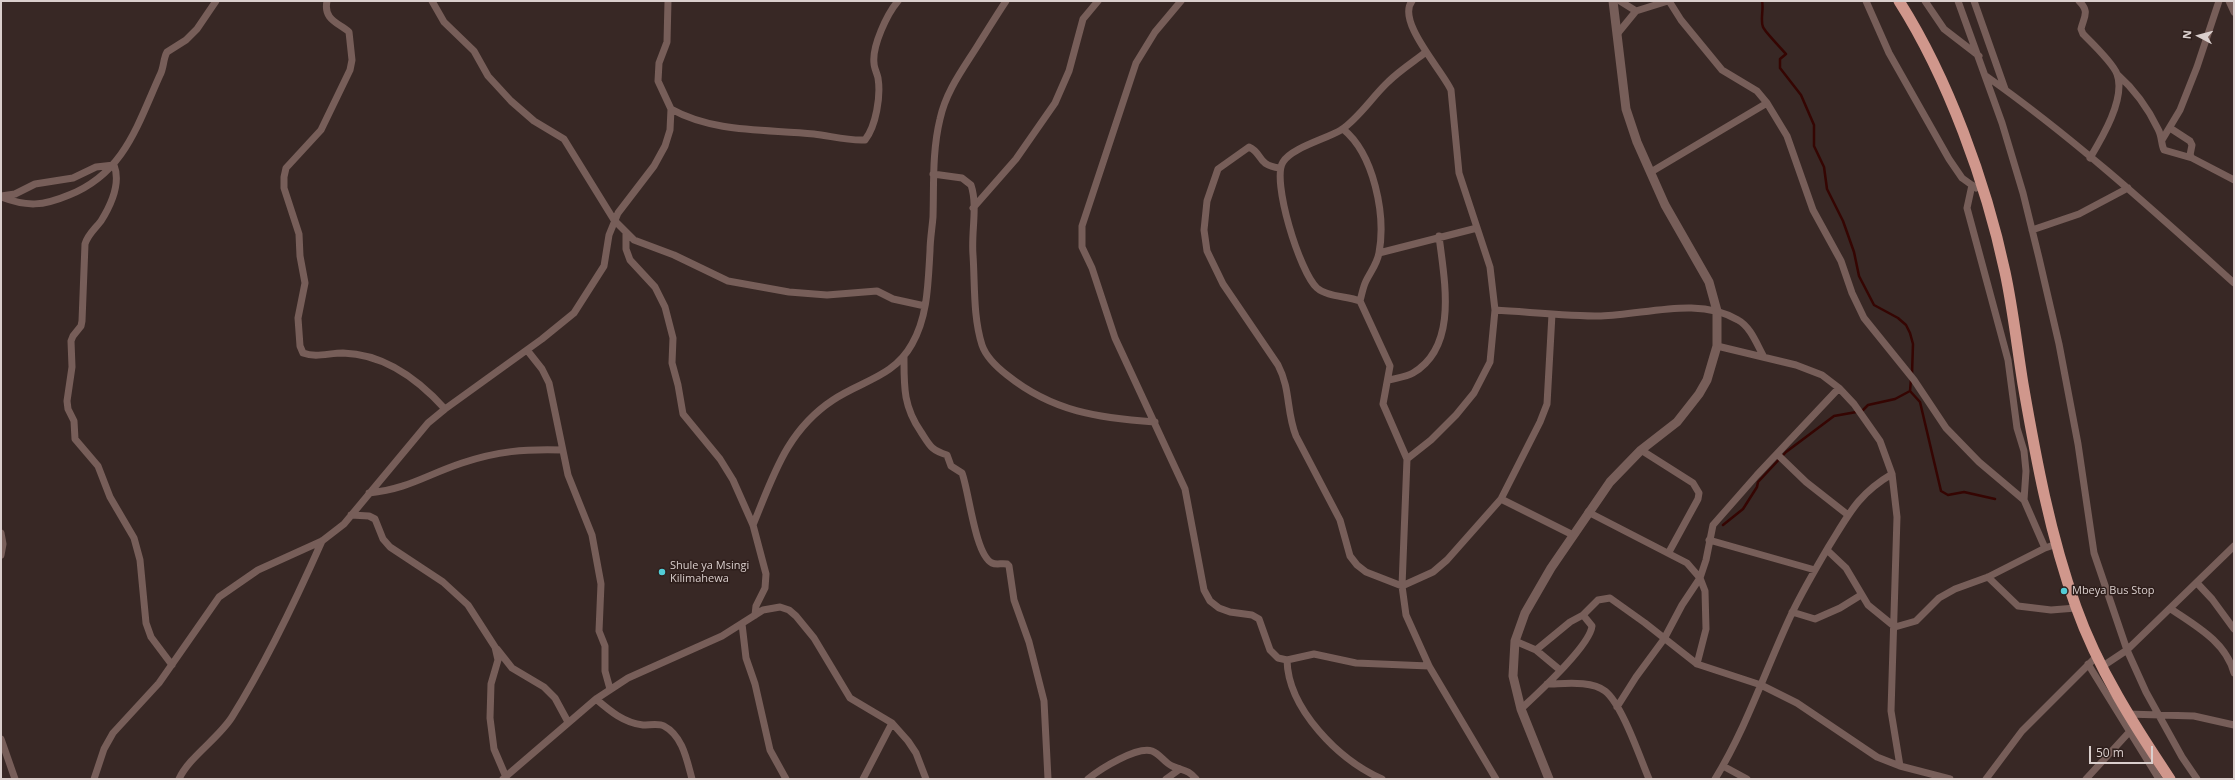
<!DOCTYPE html>
<style>
body{margin:0}
#map{position:relative;width:2235px;height:780px;overflow:hidden;background:#382825;font-family:"Open Sans",sans-serif}
canvas{display:block}
.frame{position:absolute;inset:0;border:2px solid #dacfcd;pointer-events:none}
.north{position:absolute;left:2179px;top:16px;width:40px;height:40px;-webkit-text-stroke:3px #2e1e1b;paint-order:stroke;rotate:276deg;font-size:11px;font-weight:700;line-height:16px;text-align:center;color:#dacfcd}
.north::after{content:'';display:block;margin:auto;width:14px;height:18px;background:#dacfcd;clip-path:polygon(50% 0,100% 100%,50% 72%,0 100%)}
.scale{position:absolute;left:2089px;top:746px;width:64px;height:18px;box-sizing:border-box;border:2px solid #dacfcd;border-top:0;padding-left:5px;font-size:12px;line-height:14px;white-space:nowrap;color:#dacfcd;-webkit-text-stroke:3px #2e1e1b;paint-order:stroke}
</style>
<div id="map">
<canvas width="2235" height="780"></canvas>
<div class="frame"></div>
<div class="north">N</div>
<div class="scale">50 m</div>
</div>
<script>
const context = document.querySelector('canvas').getContext('2d');
context.lineJoin = 'round';
function trace(path, color, width, dash) { context.strokeStyle = color; context.lineWidth = width; context.lineCap = dash ? 'butt' : 'round'; context.setLineDash(dash || []); context.stroke(path); }
function drawText(font, color, halo, rows, align = 'center') {
  context.font = font + ' "Open Sans",sans-serif'; context.lineWidth = 3; context.setLineDash([]); context.textBaseline = 'middle'; context.strokeStyle = halo; context.fillStyle = color; for (const [text, x, y, turn = 0] of rows) {
    context.save(); context.translate(x, y); context.rotate((+turn || 0) * Math.PI / 180); context.textAlign = isNaN(turn) ? turn : align; if (halo) context.strokeText(text, 0, 0); context.fillText(text, 0, 0); context.restore();
  }
}
const stream = new Path2D(`
 M1762,1C1764,9 1760,20 1763,27C1765,32 1781,48 1786,54L1780,59V68L1801,95L1814,125V146L1824,167L1827,189L1843,221L1854,252L1859,276L1874,305L1898,318L1906,325L1910,333L1913,344L1912,374
 M1911,379L1910,391L1920,402L1941,491L1948,495L1964,492L1995,499
 M1723,525L1743,509L1757,487L1758,482L1786,452L1834,416L1862,411L1868,405L1895,399L1910,391`);
const minor = new Path2D(`
 M327,1C323,20 339,23 349,32L352,60L350,70L321,130L286,168L284,177V188L299,234L300,256L305,283L298,318L300,346L303,353C316,358 329,353 343,353C384,354 418,379 445,409
 M432,1L444,22L474,51L488,76L511,101L534,121L564,139L614,220L634,240L674,255L728,281L789,292L827,295L877,291L893,299L925,306
 M1181,1L1155,32L1136,63L1082,226V247L1092,268L1115,338L1185,489L1204,590L1210,601L1219,608L1230,612L1252,615L1259,619L1270,650L1278,658L1287,660L1314,654L1356,663L1429,666
 M1620,1L1636,11
 M1669,1L1681,20L1722,70L1757,91L1767,103L1787,136L1813,210L1841,261L1852,293L1864,318L1914,380L1946,428L1979,462L2024,500L2045,548
 M1866,1L1889,53L1949,159L1962,178L1976,188
 M1925,1L1944,29L1979,56
 M1958,1L2002,123L2023,193L2039,258L2059,344L2078,444L2094,553L2127,650L2146,692L2182,757L2197,779
 M1974,1L2005,89
 M2079,1C2090,12 2084,16 2081,29L2083,34C2091,42 2113,63 2117,74C2126,98 2102,138 2090,158
 M2229,1L2234,12
 M1618,33L1636,11L1668,1
 M1426,52C1413,62 1399,71 1388,82C1372,97 1359,118 1341,130C1326,139 1291,148 1283,162C1271,180 1300,273 1317,288C1327,297 1347,296 1360,301L1390,366L1383,404L1407,459L1402,586L1406,615L1429,666L1496,779
 M2117,74C2135,90 2148,108 2158,129C2162,136 2161,144 2164,150L2192,158
 M1986,76C2074,138 2154,211 2234,283
 M671,109C714,133 766,129 814,134C831,136 848,141 865,140C876,126 881,96 878,78C877,73 874,68 874,63C872,46 887,14 898,1
 M2170,128L2190,141L2192,145L2190,155L2192,158L2234,180
 M1343,129C1374,154 1386,215 1379,253C1377,264 1371,271 1366,281C1363,287 1362,294 1360,301
 M2162,140L2180,110L2197,67L2219,1
 M1280,168C1256,165 1263,153 1249,147L1218,169L1207,201L1204,230L1207,251L1223,284L1278,365C1291,390 1286,411 1296,436L1340,520L1350,556L1357,565L1366,572L1402,586L1433,572L1447,560L1501,499L1540,422L1547,404L1552,314
 M1651,172L1767,103
 M933,174L962,178L971,185C978,206 971,232 973,255C975,284 973,317 982,345C986,357 998,368 1007,375C1053,412 1099,418 1155,422
 M1972,185L1967,208L2008,360L2017,428L2024,451L2026,471L2024,500
 M1,196L15,194L35,184L73,178L96,167L114,165C121,183 111,205 101,221C95,229 88,234 85,244L82,321L81,326L73,336L71,341L72,367L67,401L68,409L74,421L75,439L98,466L110,497L134,538L140,560L146,623L151,637L172,665
 M1,197C27,207 43,206 69,195C124,173 137,126 160,75C164,68 163,59 167,52L186,40L197,29L216,1
 M973,208L1016,159L1055,103L1069,71L1083,19L1098,1
 M2032,230L2079,214L2128,188
 M626,234V249L630,260L655,287L665,307L673,338L672,363L678,385L683,414L720,459L733,480L753,525L766,574L765,588L756,606L755,615
 M1379,253L1477,228
 M1495,310C1530,312 1566,316 1601,316C1645,315 1698,296 1738,320C1751,327 1757,345 1764,357
 M1717,346L1796,365L1822,375L1839,388L1854,404L1880,441L1892,474L1897,517L1891,711L1900,766
 M527,350L542,369L549,383L568,475L592,535L601,584L599,631L605,646V671L610,689
 M904,356C904,386 903,406 921,432C930,446 931,450 947,455L951,466L962,473C969,491 975,555 992,563C996,565 1002,563 1007,564L1009,566L1014,600L1029,642L1044,701L1048,779
 M1389,380C1396,378 1406,377 1413,373C1459,346 1444,279 1439,236
 M1641,450L1693,483L1699,493L1698,499L1669,552
 M1777,454L1806,482L1848,515
 M1407,459L1431,440L1456,415L1474,393L1490,362L1495,310L1490,267L1459,173L1451,90C1442,70 1396,21 1412,1
 M369,493C408,489 426,475 462,463C498,451 524,449 562,450
 M1501,499L1573,535
 M1588,512L1687,563L1700,578L1705,591L1706,629L1697,664
 M351,515L369,516L375,519L383,539L390,547L443,582L468,605L495,647L498,660L491,684L490,718L494,749L506,777
 M753,525C773,477 786,431 833,400C861,381 894,377 912,344C928,316 928,283 930,251C930,240 932,229 933,217C934,184 932,152 940,119C946,91 963,69 978,45C987,31 996,16 1006,1
 M1,533L3,544L1,555
 M1709,540L1815,570
 M1827,550L1846,568L1868,605L1895,627L1916,621L1939,598L1955,589L1988,577L2045,548L2057,544
 M1988,577L2018,606L2051,610L2076,608
 M2197,583L2212,599L2234,629
 M2171,609C2196,626 2226,642 2234,673
 M1792,612L1815,619L1840,608L1861,595
 M742,624L746,658L755,684L770,750L786,779
 M1515,641L1536,650L1560,670
 M497,649L512,668L544,687L555,698L568,722
 M1536,650L1570,622L1583,615L1598,600L1610,598L1645,623L1697,664L1761,685L1797,703L1877,757L1900,766L1950,779
 M1287,660C1288,709 1339,760 1382,779
 M2088,664L2159,779
 M2103,666L2127,650L2234,546
 M1547,684C1563,684 1591,680 1605,691C1622,704 1640,758 1649,779
 M596,699C610,711 624,723 643,725C650,725 659,723 664,726C683,736 687,761 692,779
 M1617,707L1636,677L1664,639L1682,605L1700,578L1706,560L1713,525L1757,475L1839,388
 M1521,709C1537,694 1590,646 1592,626L1583,615
 M2127,714L2194,716L2234,725
 M1,739L15,779
 M1723,766L1747,779
 M94,779L104,749L113,733L159,683L219,597L258,570L322,541L344,524L428,423L445,409L542,339L574,313L604,266L609,235L618,213L654,166L665,146L670,130L671,109L658,81L659,63L667,42L668,1
 M179,779C189,757 218,739 232,717C267,661 295,602 322,541
 M503,779L596,699L628,678L722,636L763,610L780,607L789,610L796,616L814,638L850,698L892,723L908,741L916,753L926,779
 M863,779L892,723
 M1088,779C1100,769 1137,746 1152,751C1160,754 1165,763 1172,766C1183,771 1188,769 1196,779
 M1166,779L1180,769
 M1715,779C1747,727 1766,668 1792,613C1803,590 1816,568 1829,546C1849,514 1858,494 1892,474
 M1986,779L2022,731L2098,655
 M2086,779L2132,729`);
const tertiary = new Path2D(`
 M1549,779L1521,709L1513,676L1515,641L1525,613L1551,568L1610,482L1641,450L1677,422L1699,394L1707,380L1717,346V311L1709,282L1665,205L1637,142L1626,109L1613,1`);
const trunk = new Path2D(`
 M1899,1C1948,78 1986,183 2005,272C2013,309 2017,347 2023,384C2036,459 2050,535 2076,607C2098,669 2134,725 2170,779`);
const markers = [
 [662,572,4,"#52ccd6"],
 [2064,591,4,"#52ccd6"]
];
const poiNames = [
 ["Shule ya Msingi",670,566],
 ["Kilimahewa",670,579],
 ["Mbeya Bus Stop",2072,591]
];
trace(stream, '#350502', 2.5);
trace(minor, '#775e59', 7);
trace(tertiary, '#775e59', 9);
trace(trunk, '#d0978c', 11);
for (const [x, y, r, color] of markers) { const dot = new Path2D(); dot.arc(x, y, r, 0, 2 * Math.PI); context.fillStyle = color; context.fill(dot); trace(dot, '#2e1e1b', 1.5); }
drawText('11px', '#dacfcd', '#2e1e1b', poiNames, 'left');
</script>
